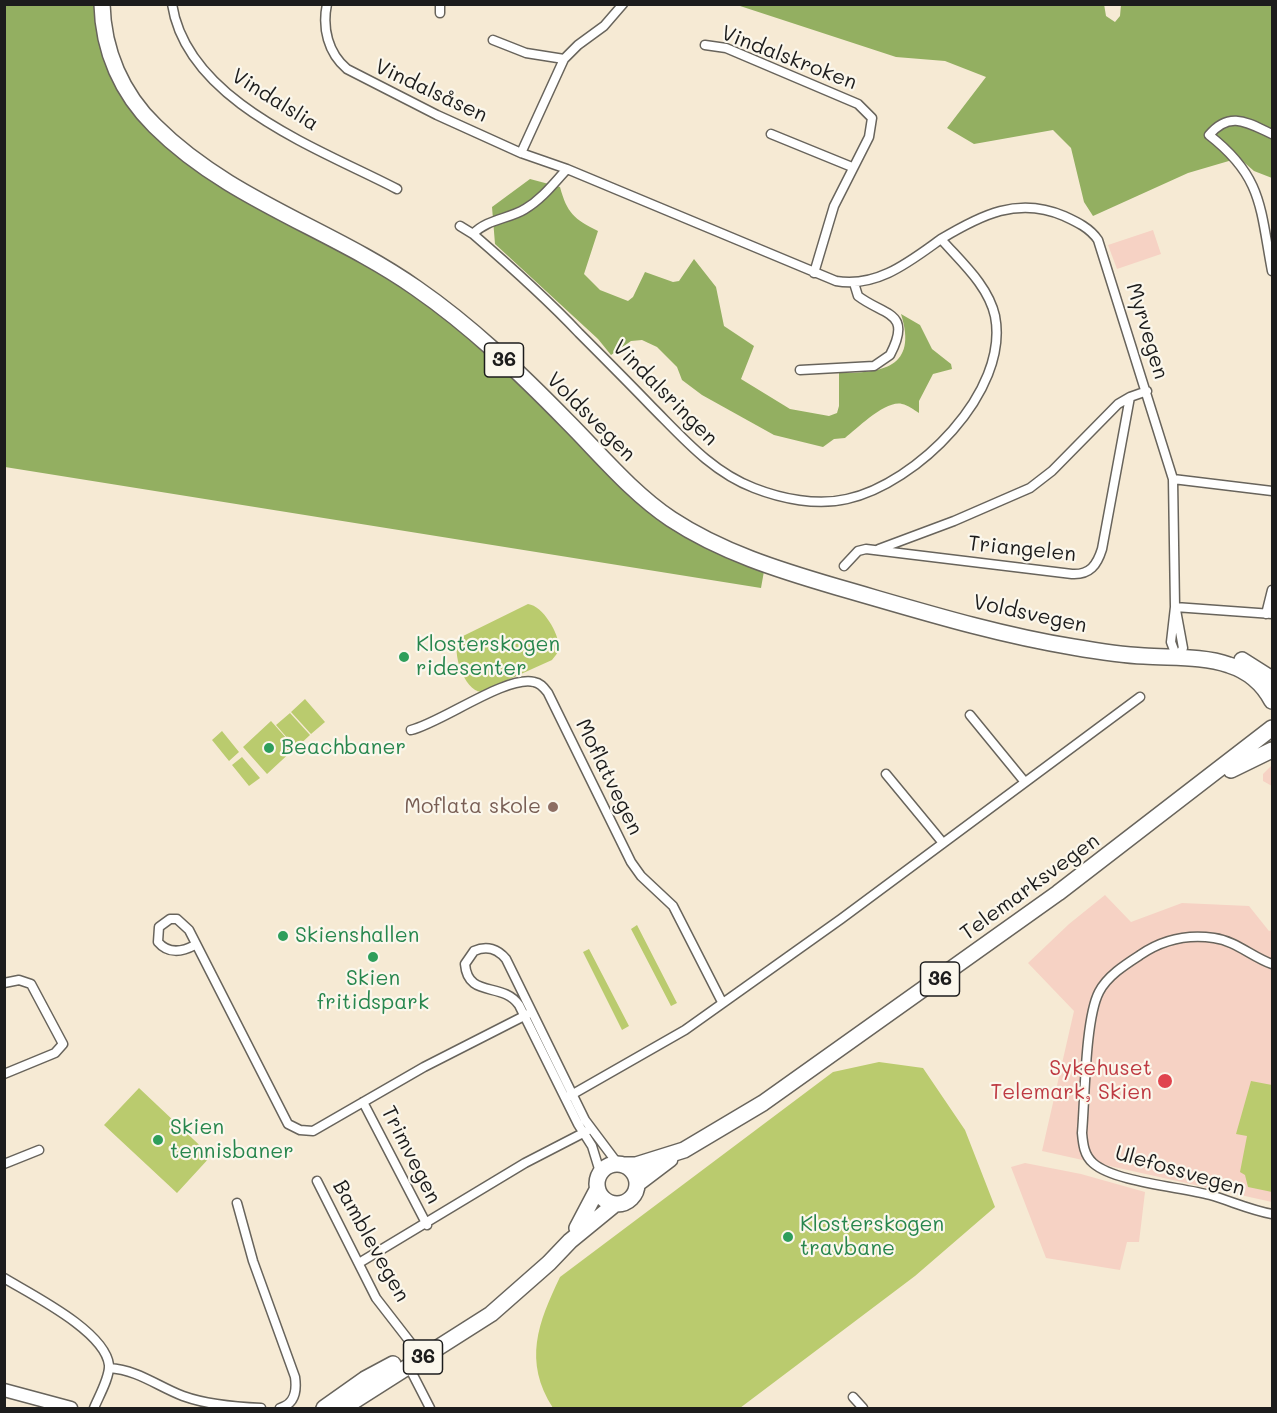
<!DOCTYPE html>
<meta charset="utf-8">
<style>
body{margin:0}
#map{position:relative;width:1277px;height:1413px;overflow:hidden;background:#f6ead4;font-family:Mali,sans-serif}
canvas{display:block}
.frame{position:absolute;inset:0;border:6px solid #1c1c1c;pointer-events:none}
</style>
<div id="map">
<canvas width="1277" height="1413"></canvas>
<div class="frame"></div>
</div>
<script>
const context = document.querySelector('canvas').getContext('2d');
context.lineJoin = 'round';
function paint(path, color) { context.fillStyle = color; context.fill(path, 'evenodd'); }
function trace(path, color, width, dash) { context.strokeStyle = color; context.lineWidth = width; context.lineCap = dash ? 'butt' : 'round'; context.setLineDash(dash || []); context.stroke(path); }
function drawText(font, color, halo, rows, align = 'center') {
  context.font = font + ' Mali,sans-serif'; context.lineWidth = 4.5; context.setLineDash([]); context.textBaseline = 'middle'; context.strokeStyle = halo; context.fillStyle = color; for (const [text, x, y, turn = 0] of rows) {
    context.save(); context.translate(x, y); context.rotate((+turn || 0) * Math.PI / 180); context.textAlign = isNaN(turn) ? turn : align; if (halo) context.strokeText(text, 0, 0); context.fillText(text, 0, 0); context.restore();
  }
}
const built = new Path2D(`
 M1153,230L1161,254L1117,269L1108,245Z
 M1272,765V786L1263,781V774Z
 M1105,895L1131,922L1182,903L1249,906L1269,931L1272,930V1202L1042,1151L1074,1011L1028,963L1069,924Z
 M1025,1163L1081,1174L1145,1192L1139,1242H1127L1120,1270L1046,1258L1011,1167Z`);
const green = new Path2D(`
 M528,604C543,606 559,633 559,648C559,652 555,656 552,660L481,692C464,690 451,652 459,638Z
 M305,699L325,722L311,734L291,712Z
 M290,713L310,735L296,748L276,725Z
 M271,721L295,748L267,774L243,747Z
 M222,731L239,752L229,761L212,740Z
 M242,757L260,778L249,786L232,765Z
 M637,925L677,1003L671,1006L631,929Z
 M589,949L629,1026L622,1030L583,952Z
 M879,1062L923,1068L965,1130L995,1207L915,1276L740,1408H553C523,1361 538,1323 560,1277L833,1072Z
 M1251,1081L1272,1085V1192L1248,1187L1245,1175L1240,1172L1247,1136L1236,1134Z
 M139,1088L211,1156L177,1193L104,1125Z`);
const forest = new Path2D(`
 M1104,4L1106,16L1115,22L1120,16L1121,5H1272V178L1254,171L1239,158L1188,173L1093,216L1084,202L1071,148L1053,130L974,144L947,128L986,77L945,61L896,57L737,5Z
 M4,5H109L111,35L129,81L147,107L168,129L195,152L231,176L371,252L664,507L693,526L766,560L761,588L5,467Z
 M530,179L560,187C567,213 574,219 598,231L584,274L600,290L628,301L633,297L645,272L673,282L679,281L694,259L716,287L724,326L754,346L741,379L790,409L829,416L837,413L839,406V373C882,373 918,368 901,314L920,325L932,349L951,364L952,369L933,374L919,401V413C914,410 908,405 902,404C885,400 857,429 845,438L834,439L823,447L774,435L702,395L682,380L677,367L657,347L642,340L631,341L611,355L598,339L495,244L492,207Z`);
const street = new Path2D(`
 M172,4C187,102 320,149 397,189
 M327,4C322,28 328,53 347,69L437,115L521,153L567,169
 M440,4V13
 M493,40L526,53L564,59
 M705,45L726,48L858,104L872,118L869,137L834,206L814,273
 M771,134L852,167
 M1272,134C1248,123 1230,110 1209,135C1263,177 1260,208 1272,271
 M521,153L564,59L578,45L604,26L623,4
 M567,169L836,281C877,288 909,262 941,239C961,262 988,285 995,316C1010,392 916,484 847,499C817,506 782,499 754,488C712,472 683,438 652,407C628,382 604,358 579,333C546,298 510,266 473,234C487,219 509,219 525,209C542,199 554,183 567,169Z
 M460,226L473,234
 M941,239C981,215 1018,196 1064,216C1077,222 1090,228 1098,240L1173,479L1175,607L1171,642L1177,658
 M800,370L874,366L890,355C913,311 884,316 858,296L854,283
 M1173,479L1272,491
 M879,549L954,521L1030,488L1052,471L1118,404L1130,397
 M844,566L858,551L866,549L1072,574C1090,575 1097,565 1102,549L1130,397L1147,391
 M1175,607L1272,614
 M1176,610L1183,648L1177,658
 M1266,614L1272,590
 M970,715L1024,781
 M411,730C441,723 506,675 534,682C541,683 544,688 548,693L631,862L641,876L673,906L722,1002
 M886,774L943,843
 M195,945C182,952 168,954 158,942L159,927L170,919H177L189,930L288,1124L300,1130L313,1131L424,1067L532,1012
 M1272,964C1252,957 1236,941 1214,938C1187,934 1162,940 1140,955C1126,964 1107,976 1099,992C1085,1019 1085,1099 1082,1133C1083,1144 1084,1155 1093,1163C1114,1182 1181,1187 1210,1195C1231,1201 1250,1210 1272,1214
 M4,983L19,980L31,984L63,1044L55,1053L4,1074
 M566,1098L685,1030L841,919L1140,697
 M363,1102L427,1225
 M4,1164L39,1150
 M600,1172L592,1146L578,1124L519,1005C502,981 468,999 465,964L474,951C487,945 498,949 506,959L585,1120L618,1164
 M317,1181L376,1298L414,1347
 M237,1203L253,1261L295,1377C297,1391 295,1404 280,1408
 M359,1263L525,1163L587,1131
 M4,1278C32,1295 105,1331 109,1365C110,1377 99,1396 94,1408
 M109,1368C138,1370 157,1386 183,1396C208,1405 235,1407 261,1408
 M411,1371L430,1408
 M853,1397L863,1408`);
const secondary = new Path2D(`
 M4,1390L71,1408`);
const highway = new Path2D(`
 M102,4C103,51 122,94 155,126C229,200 332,229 416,288C471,326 520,373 567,421C600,454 631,492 671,519C721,552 779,570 837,587C914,609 993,634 1073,647C1096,651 1120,655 1144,656C1172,658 1203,656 1229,665C1248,671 1263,684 1272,701
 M1242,660L1272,679
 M1231,770L1272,750
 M597 1184a20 20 0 1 1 40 0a20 20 0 1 1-40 0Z
 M624,1165H636L684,1150L763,1103L1058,893L1272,728
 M637,1184L670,1159
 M577,1228L597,1190
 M324,1408L365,1379L393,1364
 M343,1408L491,1314L549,1263L570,1241L614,1205`);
const markers = [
 [404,657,6,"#2e9e5b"],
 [269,748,6,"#2e9e5b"],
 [553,807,6,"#8d6e63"],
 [283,936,6,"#2e9e5b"],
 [373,957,6,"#2e9e5b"],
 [1165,1081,8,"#e0444e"],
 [158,1140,6,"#2e9e5b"],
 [788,1237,6,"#2e9e5b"]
];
const shields = [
 [504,360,39],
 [940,979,39],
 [423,1357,39]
];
const shieldNames = [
 ["36",504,360],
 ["36",940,979],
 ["36",423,1357]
];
const streetNames = [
 ["Vindalskroken",789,58,21],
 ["Vindalsåsen",431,91,25],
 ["Vindalslia",275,100,32],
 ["Myrvegen",1147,331,73],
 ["Vindalsringen",665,393,45],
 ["Voldsvegen",591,417,45],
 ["Triangelen",1022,549,6],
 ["Voldsvegen",1030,614,12],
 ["Moflatvegen",609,777,64],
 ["Telemarksvegen",1030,887,-36],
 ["Trimvegen",411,1155,63],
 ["Ulefossvegen",1180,1171,16],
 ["Bamblevegen",371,1241,61]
];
const leisureNames = [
 ["Klosterskogen",416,645],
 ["ridesenter",416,669],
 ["Beachbaner",281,748],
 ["Skienshallen",295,936],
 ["Skien",373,979,"center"],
 ["fritidspark",373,1003,"center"],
 ["Skien",170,1128],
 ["tennisbaner",170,1152],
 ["Klosterskogen",800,1225],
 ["travbane",800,1249]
];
const educationNames = [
 ["Moflata skole",541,807]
];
const healthNames = [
 ["Sykehuset",1152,1069],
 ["Telemark, Skien",1152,1093]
];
paint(built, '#f6d2c4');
paint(green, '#bacb6e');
paint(forest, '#93af61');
trace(street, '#68645c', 11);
trace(secondary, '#68645c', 15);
trace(highway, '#68645c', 18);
trace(street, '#fff', 8);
trace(secondary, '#fff', 12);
trace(highway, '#fff', 15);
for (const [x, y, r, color] of markers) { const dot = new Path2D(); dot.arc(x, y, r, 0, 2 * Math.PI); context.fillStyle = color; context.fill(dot); trace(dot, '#fbf7ec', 2); }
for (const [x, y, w] of shields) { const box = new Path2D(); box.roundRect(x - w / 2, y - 17, w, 34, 4.5); context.fillStyle = '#fbf7ec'; context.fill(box); trace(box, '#1c1c1c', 1.5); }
drawText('bold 20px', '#1c1c1c', null, shieldNames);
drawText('21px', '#1c1c1c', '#fbf7ec', streetNames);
drawText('21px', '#27864d', '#fbf7ec', leisureNames, 'left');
drawText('21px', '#785e54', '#fbf7ec', educationNames, 'right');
drawText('21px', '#be3a42', '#fbf7ec', healthNames, 'right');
</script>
